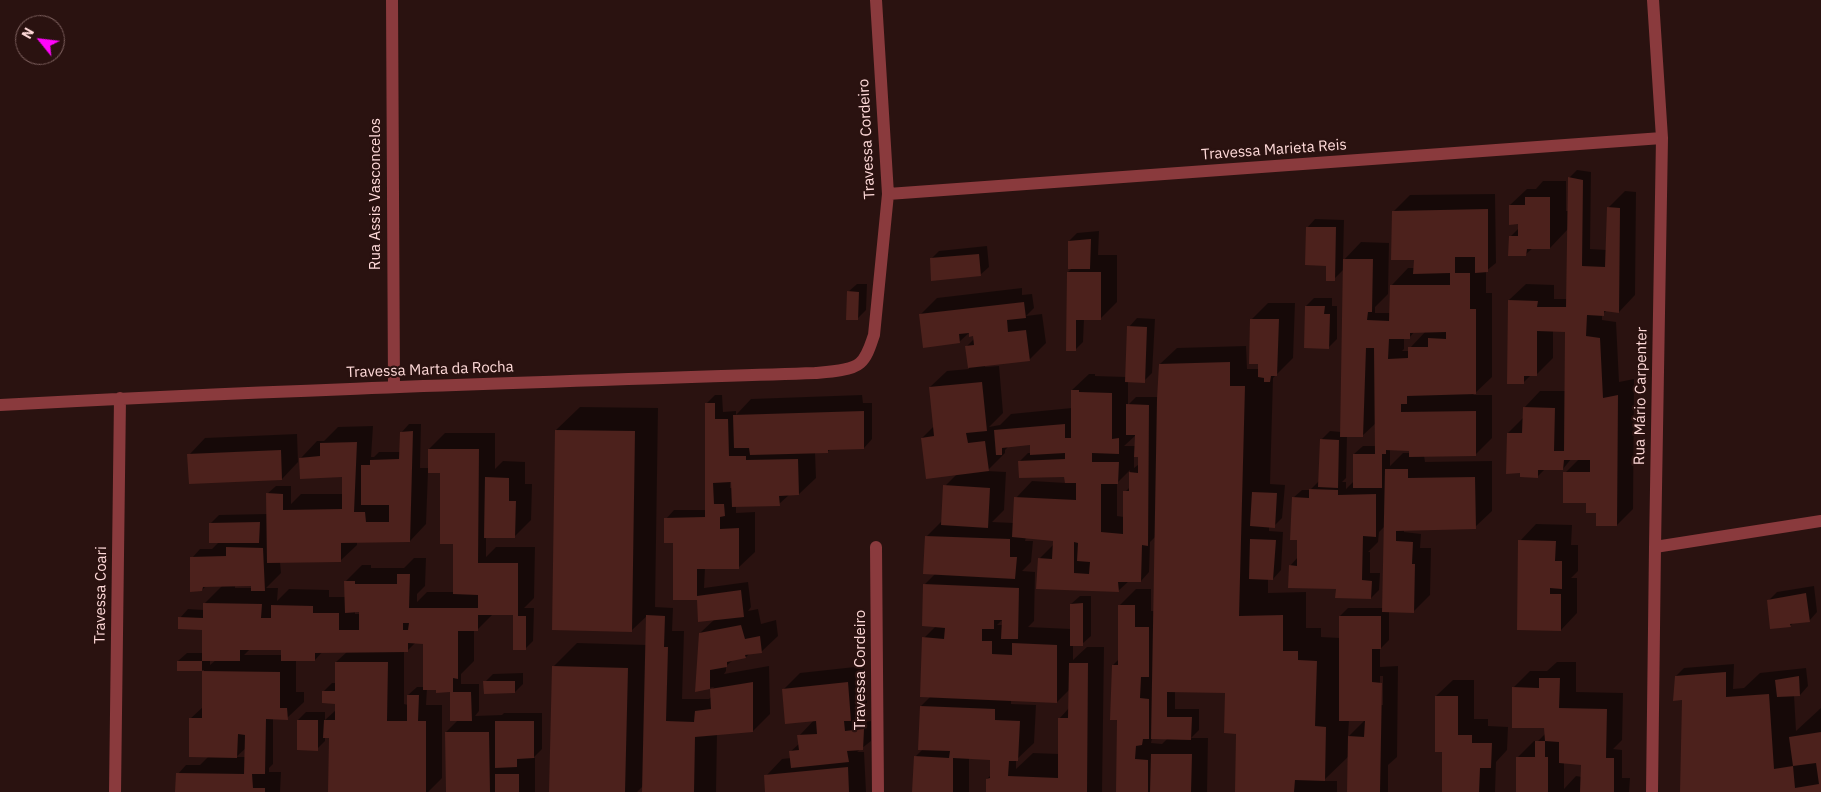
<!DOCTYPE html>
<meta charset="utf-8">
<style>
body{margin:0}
#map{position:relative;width:1821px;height:792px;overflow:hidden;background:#2a1210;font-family:"IBM Plex Sans",sans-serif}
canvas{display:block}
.north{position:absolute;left:15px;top:15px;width:50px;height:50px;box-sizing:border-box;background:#2a1210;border:1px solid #7f6260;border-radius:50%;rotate:299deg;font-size:14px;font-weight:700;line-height:20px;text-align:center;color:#ffdad9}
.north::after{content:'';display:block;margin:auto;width:18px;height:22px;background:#ff05fa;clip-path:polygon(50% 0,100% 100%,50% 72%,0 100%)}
</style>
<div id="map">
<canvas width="1821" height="792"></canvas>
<div class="north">N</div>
</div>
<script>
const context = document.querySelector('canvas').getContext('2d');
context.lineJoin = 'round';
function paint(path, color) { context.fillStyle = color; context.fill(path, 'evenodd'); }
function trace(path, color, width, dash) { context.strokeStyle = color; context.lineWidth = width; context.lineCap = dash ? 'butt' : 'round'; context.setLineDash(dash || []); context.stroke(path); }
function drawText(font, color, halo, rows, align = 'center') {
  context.font = font + ' "IBM Plex Sans",sans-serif'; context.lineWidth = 4.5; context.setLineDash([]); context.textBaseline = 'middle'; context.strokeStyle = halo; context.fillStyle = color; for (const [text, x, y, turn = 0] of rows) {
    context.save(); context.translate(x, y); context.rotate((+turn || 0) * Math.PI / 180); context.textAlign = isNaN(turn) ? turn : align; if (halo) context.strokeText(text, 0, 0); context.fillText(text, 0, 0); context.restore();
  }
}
const shadow = new Path2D(`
 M1577,170L1591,172L1590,249L1607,250L1608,208L1625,191L1636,192L1635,295L1619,312L1608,310L1602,314V320L1616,322L1619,382L1634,379L1633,509L1617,525L1597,511L1565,473L1579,459H1571L1563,469H1545L1538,476L1508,433L1524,417V408L1540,391H1566L1567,328L1553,330V358L1536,375H1531L1523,383L1509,300L1526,284L1554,285V299H1567L1568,229L1550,248H1533L1526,254L1510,237L1520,227L1510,205L1527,189H1536L1543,181H1566V211H1568L1569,178Z
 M1495,194L1496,263L1486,271V293H1492V377L1473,395H1492V438L1475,455H1424L1425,462L1492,461V511L1475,527L1404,529V532L1421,534L1420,548H1431L1430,595L1413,612L1389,611V640L1380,649V667L1398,666L1397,757L1388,765V792H1348L1349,756L1323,781H1337V792H1236L1238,733L1229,691H1175V709H1199V730L1191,738H1208L1207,792H1117L1118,717L1113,665L1119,659L1120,605L1136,589H1151V611H1155L1156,536L1150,542L1149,572L1141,581H1129L1118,591L1039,559L1054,544V540L1026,537L1025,541H1033L1031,562L1022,571L1035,572L1034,621L1028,627L1071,629V604L1080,596H1091V636L1082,644H1073V660L1087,647H1104L1102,792H987V779L991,775V759L969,758V792H913L915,757L923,749L921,706L931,696L924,638L936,626L924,585L936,573L926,537L943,520L945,486L957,474L922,438L934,426L930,387L947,371L969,369L966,347L974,339V335L970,332L959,342L920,315L937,298L1022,288V295L1032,294L1034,308L1026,316L1042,314L1046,343L1029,360L985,365V367L999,366L1003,413L989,427L1000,425L1011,414L1072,408V390L1089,374H1095V376L1126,377L1129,327L1137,318L1155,319L1152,373L1144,381H1128V405L1136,397H1158L1160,364L1177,348L1246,346L1247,369H1259L1251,320L1268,303H1295L1293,358L1273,378L1270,484L1285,485L1282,518L1274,526H1269V531L1283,532L1281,570L1273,579H1268V593L1306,592V628H1321V637L1340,638V616L1348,608H1383L1385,526L1379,532L1378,542L1368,552H1370V573H1380L1379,590L1371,598L1337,587L1290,566L1298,557V539L1293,498L1302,490H1310L1319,481L1322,439L1330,431L1341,432L1344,269L1334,279L1307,228L1315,219L1344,220L1343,261L1361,242L1389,243L1388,294L1375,307V313H1391L1392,285L1408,268H1415V259L1393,212L1410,195ZM1415,331H1426L1410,348V351H1402L1404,349V338H1409ZM1376,423V446H1363L1354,454L1355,480L1346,489V482H1342L1346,478L1347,436H1362ZM1136,435V446H1124ZM1032,444L1031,453H1028L1020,461L1066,474V483L1032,481L1016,498L1014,523L992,522L1004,510L1006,472L987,471L1005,453V450L1009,446ZM1390,449L1411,450L1410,453H1403L1390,466ZM1134,456H1140L1138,465L1134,468ZM1130,470V487L1125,492L1124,517L1117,516V483ZM1003,619V625H997ZM1380,676H1383V705H1380ZM1070,689L1069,708L1059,719V754L1033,753L1016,769V760L1034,743L1036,705L1011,704V700L1057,702ZM1349,720H1365L1348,737ZM1152,738H1168L1162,744L1151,743Z
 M1099,231L1098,255H1117V302L1100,319H1084L1083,342L1075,350L1068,272L1073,267L1069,241L1077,233Z
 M987,246L989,267L980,275L931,259L939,251Z
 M857,284H867L866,310L857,319L848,292Z
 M1314,298H1332V306H1337V339L1329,347L1306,306Z
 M715,395H722L723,412L736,411V415L751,399L862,395L863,403H872V439L864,448L831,449L827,452H815L816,478L799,494L789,495L779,504L736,506V513L755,512V552L738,568H705L704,588L748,582L751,607L748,611L758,609L761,624L776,620L778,636L761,652L749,654L746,657L733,660L726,666V671L724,674L769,666L770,714L753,731L717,734L716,792H643V786L637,792H551L553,667L577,643L647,645L648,615L632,630L556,430L580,407L658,408L655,607L673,608L672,631H684L682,699H709L712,696V690L714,687L697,690L700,633L715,619L698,599L666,519L674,510H707V403ZM730,477L733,488H730Z
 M409,424H421L420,468H429V449L445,433H495V469L503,461L525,462V484H532L531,520L514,537L486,536V557L496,547H535L534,598L524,608H534L533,641L525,649L514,614H493L477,630H474V661L461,674V684H479V711L475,716L502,715L504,713H542V749L533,758H535V792H447L446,732L458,720L452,691L438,688H427L426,705H442V778L428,792H369L330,736H325V741L317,749L298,720L306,712H325V720L336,710V703L324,691L332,683H336V662L348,651H323L315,660H296V692H304V702L287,718H273V764L269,768V772H281L280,792H177L178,774L186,765H200L209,756L190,719L204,706V670H178V661L187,653H203L204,626L180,618L188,609L204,610V604L223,585L206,586L202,590L192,558L200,549H212L219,542L211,523L219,515L267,514V494L276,486H291V504L301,494H343L344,478L301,458L317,441H324L338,427L373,426L371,457H374L379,452H401V433ZM428,472H442L454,545V592H427L417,602V594L425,586L426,558H414L404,568H371V565H362L346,581V597H329V590L289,589L277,601L278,588H266L281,573L280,562L340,561L357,545V541H410L426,524ZM235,585H252V588H235ZM355,611H360V614H355ZM416,642H425L424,687H417L408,695V705L404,704V651H407ZM282,647V655H244L250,649ZM210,660H216L210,665ZM246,748V757H236Z
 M297,434L298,462L282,479L189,455L205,438Z
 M1536,524L1572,525L1571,545H1578V571L1571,578H1577V613L1561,630L1520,541Z
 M1814,586L1817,612L1809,621L1794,622L1790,626L1768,601L1777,592Z
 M1557,662H1576V692L1623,693L1622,740L1613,749L1622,750V778H1630L1629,792H1517L1518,757L1534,741H1538L1545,734L1546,727L1513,688L1530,671H1547ZM1564,762L1582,764V777L1576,776L1564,789Z
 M1734,664L1733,689L1744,688L1760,673L1806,668L1808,686L1800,695H1794L1796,731L1821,708V792H1681L1683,699L1676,676L1684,668Z
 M864,666L867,703L861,709L862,722L871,721V741L857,752H864L866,792H766V776L782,759L791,758L790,752L800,743L799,736L815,719L783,690L800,673Z
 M523,673V684L515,692L485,682L493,674Z
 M1453,680H1474V719H1488V726L1508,727L1507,750L1496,762L1495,792H1443V751L1436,696Z`);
const building = new Path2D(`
 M1568,177L1583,180L1582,266L1605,267L1607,207L1620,208L1619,313L1604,311V316L1587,315L1586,336L1600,338L1603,398L1618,395L1617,526H1596V513H1586V503H1563V472H1590V460H1564L1563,470H1538V478L1520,477V473L1506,474L1507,433H1522L1523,407L1555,408L1554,451H1564L1565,332L1537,331V376H1524V384H1507L1508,300L1538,301L1537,307H1566Z
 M1525,197H1550V249H1527L1526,256H1508L1509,236H1518V224L1509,225V205H1525Z
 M1488,209V272L1475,273V257H1455V273H1470V309H1476V394L1407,396V404H1401V412L1476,411V456L1409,457V451L1386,450V454H1382V488H1353V454H1375L1374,348H1366L1363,437H1340L1343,259H1373L1372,312H1368L1367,320L1389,321L1390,285H1450V273L1413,274L1414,260H1391L1392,211ZM1446,332V339L1428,338V347H1408V358L1388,359L1389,339H1410V333Z
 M1306,227H1336L1335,281H1326V266L1305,265Z
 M1091,239L1090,269H1068V241Z
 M979,254L981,276L931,281L930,258Z
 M1067,272H1101V320H1076V351H1066Z
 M847,291L859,292L858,320H846Z
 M1024,302L1026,318L1007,320L1008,332L1026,330L1030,361L968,368L965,346L974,345L973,336L969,337V333L959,334L960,343L923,348L919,314Z
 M1305,306H1325L1324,314H1330L1329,349L1304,348Z
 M1250,319H1279L1277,376H1271L1270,382H1264V378L1258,377V364H1249Z
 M1127,326L1147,327L1145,383L1125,382Z
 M1230,362V386H1245L1239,616L1283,615V651H1298V660L1317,661L1315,726L1326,727L1325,781L1295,780L1294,792H1235L1236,734L1224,733L1225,693L1167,692V717H1192L1191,740L1151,739L1157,399L1159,364Z
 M982,382L987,431L966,433L968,443L985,441L989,471L926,479L921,438L934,436L929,387Z
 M1071,390H1079V392L1112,393V439L1119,438V454L1092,453V462H1119L1118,484H1101V532L1123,534V491H1129V472L1138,473V457H1134L1135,435H1126V404L1149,405L1148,546L1142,545L1141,582H1118L1119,592L1036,589L1038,558L1052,559L1053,541L1012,537L1014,497L1076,500V483H1065L1064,477L1019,478L1018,461L1065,459V453L1030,455V445L1002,448V455H996L994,430L1065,424V438H1071ZM1074,542L1078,543L1077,561L1090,562L1089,574L1074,573Z
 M705,403H715V419H728L729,456H746V460L798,459L799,495L779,496L780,506L732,507L731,482L713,483L714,504H724L725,516L720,517V529L739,528V569H697V596L741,590L744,617L698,622L697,600H673V543H664V518L705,517Z
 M864,411V449L828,450V453L750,455L749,448H734L733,415Z
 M555,430L635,431L632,632L552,630Z
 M413,431L410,542L341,543V562L267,563L266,493L283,494V510L342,509V477L300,479L299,458L320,456V443L357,442L354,512H365L366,522H389V505H361V465H370V460L399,459L400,432Z
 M1320,439L1339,440L1338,488L1318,487Z
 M428,449H479L478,563H518V616H526V650H513V615H478V631H458V679L453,678V692H471L472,721H450V692L436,693V690H423V644L408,643V652L315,653V661H281V650H240V661H202V630L178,629V617L203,618V603L262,604L261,618H271V605L313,606V613H339V630H359V612L345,613L344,581H355V584H397V574H410L409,608H478V595L453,594V544H440V473H428ZM403,623H409L408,630H403Z
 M281,450L282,480L189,484L187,454Z
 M1385,469H1408V478L1475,477L1476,529L1396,531V541L1413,542L1412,564H1415L1414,613L1382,612Z
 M485,477L509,478V501H516L515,538H484Z
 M943,485L990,488L988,528L941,525Z
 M1309,489L1338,490V495L1376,494V537L1363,536L1362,580L1372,581L1371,599L1335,598L1336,589L1288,588L1289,565L1297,566V540H1290L1292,497L1309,498Z
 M1252,492L1277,493L1275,528L1250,526Z
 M260,522L259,543H209V523Z
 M925,536L1010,539V557H1017L1015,579L923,574Z
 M1250,539L1276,540L1273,580L1249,579Z
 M1518,540L1556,541L1555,561H1562V589L1550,588V594H1561V631L1517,630Z
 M226,547L263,548L265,591H251V586L203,587L202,591L190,592V557L226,556Z
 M923,584L1019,588L1018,639H1001L1002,620H994V629H982V641H992V654L1012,655V643L1057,645V703L920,697L922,637L944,639L945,628L922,626Z
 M1806,593L1810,622L1790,624L1791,627L1770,629L1767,600Z
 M1083,603V646H1070V604Z
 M1118,605H1135V627H1149V677H1141L1140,698L1149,699V739H1143L1142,745L1136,746L1135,759L1148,760V792H1116L1117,720H1110L1112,665H1118Z
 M646,615L665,616L664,647H668L666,721L694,722L695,711L711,709L710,689L695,692L699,633L741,625L745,639L760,636L762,653L745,655L746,658L727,662V667L710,670V689L753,682V732L695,737L694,792H642Z
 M1339,616H1381V649H1372V682L1382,683L1380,792H1347L1348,736L1364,737L1365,721H1339Z
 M177,661H202V671L280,672V708H287L288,720L266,719L265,774H252L253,788H265V792H175L176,773L244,774L245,735L238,734L237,758L189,757V718H202V671H177Z
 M335,662H388L387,721H407V695H419L418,721H426V792H328L329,738H323L324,720H335V704L322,703V691H335Z
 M1069,663H1088L1087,792H986V779L990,778V760L953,758V792H912L914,756L949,758L950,751L918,750L920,706L995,709V720L1020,721L1018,761H1009L1008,776L1058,778V718H1068Z
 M552,666L628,668L625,792H549Z
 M1726,672V697L1769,694L1774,769L1793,766L1795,788L1819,784L1816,763L1793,766L1789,737L1821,732V792H1680L1682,700L1673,701L1675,676Z
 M1799,676L1800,696L1777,697L1775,680Z
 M1539,678H1560L1559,708L1607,709L1606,758H1614V792H1580L1581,765L1559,763V742L1545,741V757H1548V792H1516V757H1535V741H1545L1544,728H1512V687L1539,688Z
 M483,681H515V693L484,694Z
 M848,682L851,721H844L845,731L864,729L863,750L847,751L849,762L791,768L789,751L799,750L797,735L817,734L816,721L785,724L782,689Z
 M1435,696H1458V735H1472V743H1492L1491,768H1480L1479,792H1442V752H1435Z
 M297,720H318V751L297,750Z
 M495,721H534V758L517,759V767L495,768Z
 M445,732H489L490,792H446Z
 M1151,754H1192L1191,792H1150Z
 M848,767L849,792H765L764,775Z
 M495,774H519V792H495Z`);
const minor = new Path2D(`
 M392,0L394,387
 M888,194L1662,138
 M0,405C271,390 543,382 815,373C827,372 851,371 860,363C868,356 871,343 874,335L888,194L876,0
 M876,547L878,792
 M1655,547L1821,521
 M115,792L120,398
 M1652,792L1655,547L1662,138L1653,0`);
const streetNames = [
 ["Travessa Cordeiro",867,139,-93],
 ["Travessa Marieta Reis",1274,150,-4],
 ["Rua Assis Vasconcelos",376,194,-90],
 ["Travessa Marta da Rocha",430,370,-2],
 ["Rua Mário Carpenter",1641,396,-89],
 ["Travessa Coari",101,595,-89],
 ["Travessa Cordeiro",861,670,-90]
];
paint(shadow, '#0007');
paint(building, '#4c211c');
trace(minor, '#8a3a3d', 12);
drawText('15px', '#ffdad9', '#2a1210', streetNames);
</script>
